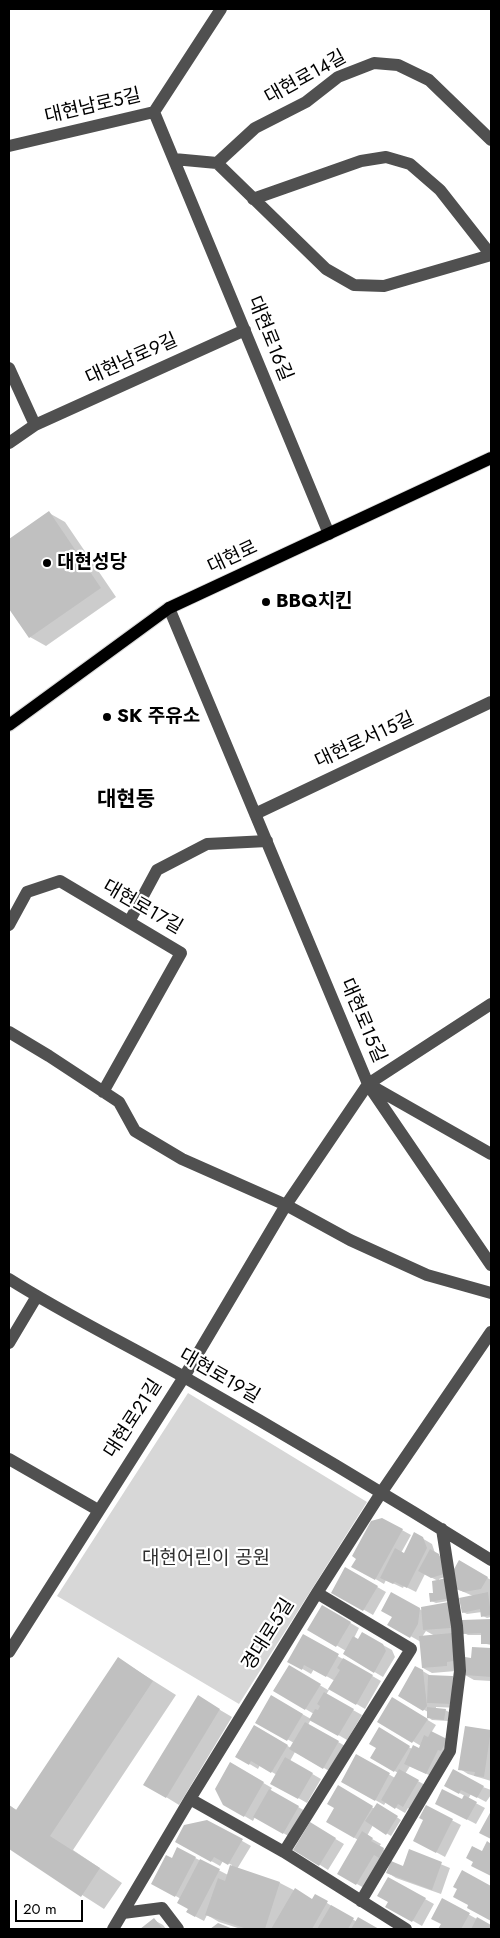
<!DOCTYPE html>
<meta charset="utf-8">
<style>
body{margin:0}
#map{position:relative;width:500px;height:1938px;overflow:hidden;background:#fff;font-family:Jost,sans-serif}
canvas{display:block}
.frame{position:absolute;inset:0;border:10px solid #000;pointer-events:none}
.scale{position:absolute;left:15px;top:1900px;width:68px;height:22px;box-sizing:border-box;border:2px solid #000;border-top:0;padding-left:6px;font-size:15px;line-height:18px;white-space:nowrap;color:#000;-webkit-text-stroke:4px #fff;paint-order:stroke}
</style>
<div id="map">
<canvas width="500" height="1938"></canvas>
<div class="frame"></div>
<div class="scale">20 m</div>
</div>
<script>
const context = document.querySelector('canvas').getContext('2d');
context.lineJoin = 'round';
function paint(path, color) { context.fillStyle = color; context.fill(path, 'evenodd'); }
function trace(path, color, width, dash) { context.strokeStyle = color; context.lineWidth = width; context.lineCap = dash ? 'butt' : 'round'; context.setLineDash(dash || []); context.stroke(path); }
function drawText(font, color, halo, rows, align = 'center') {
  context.font = font + ' Jost,"Noto Sans KR",sans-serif'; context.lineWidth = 4.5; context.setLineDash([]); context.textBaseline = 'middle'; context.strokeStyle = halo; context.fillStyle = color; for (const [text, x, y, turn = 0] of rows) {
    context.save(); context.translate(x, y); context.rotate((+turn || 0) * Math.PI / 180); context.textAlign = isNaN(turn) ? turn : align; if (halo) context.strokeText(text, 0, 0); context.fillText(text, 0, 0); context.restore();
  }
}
const green = new Path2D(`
 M188,1393L367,1502L239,1704L57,1596Z`);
const shadow = new Path2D(`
 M49,513L65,522L116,597L46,646L30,637L9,607V541Z
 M382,1519L411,1535L401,1553L405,1554L415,1534L432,1544L435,1553L443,1558L448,1576L439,1579V1581L454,1600L436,1603L431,1601L438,1581L425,1574L416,1592L404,1586L403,1588L386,1580L384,1584L353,1566Z
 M460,1562L491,1580L490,1595H491V1617L487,1618L483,1616L482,1612L467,1614L463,1612L473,1596L457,1589Z
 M346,1569L386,1592L373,1615L333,1592Z
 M392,1594L423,1611L449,1604L456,1671L432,1673L423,1668L421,1642L389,1624L394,1616ZM426,1631L435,1636L422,1637Z
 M322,1606L359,1628L354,1638L359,1640L363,1634L392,1650L395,1657L383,1677L344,1654L346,1651L309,1629Z
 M463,1621H491V1645L482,1643V1635H468L464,1633Z
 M303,1636L381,1681L365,1709L330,1688L326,1695L362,1715L347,1740L311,1719L308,1725L347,1747L333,1773L295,1752L290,1761L321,1779L307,1803L272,1783L277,1775L260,1765L258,1769L236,1756L254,1726L291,1748L294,1743L257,1722L272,1697L311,1719L314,1714L275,1691L289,1667L328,1690L335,1681L314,1669L311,1674L289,1661Z
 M473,1648L491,1649V1681L474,1680L465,1675L472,1659Z
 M119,1659L176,1695L73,1850L122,1883L104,1909L9,1848V1805L18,1811Z
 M416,1667L431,1676L460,1708L436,1707V1709L445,1710L449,1712L448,1721L432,1720L428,1717V1712L399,1696Z
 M198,1697L232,1717L179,1805L145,1784Z
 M393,1699L436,1725L431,1733L447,1740L435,1778L410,1766L405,1774L427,1786L412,1811L408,1808L405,1813L386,1802L384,1805L342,1781L357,1755L395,1778L398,1773L372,1757L378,1748L379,1728L412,1749H419L421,1746L379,1721Z
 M466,1727L491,1731V1781L468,1774L460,1769Z
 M231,1764L272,1788L270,1791L307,1812L292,1838L255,1817L253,1821L224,1804Z
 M446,1786L483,1787L491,1790V1795L486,1802L471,1794L468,1799L485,1808L476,1824L445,1808L462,1800L465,1796Z
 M338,1787L375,1809L382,1807L401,1820L391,1836L373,1825L367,1836L381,1844L379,1847L392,1854L366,1889L339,1874L358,1840L328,1821L336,1808Z
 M426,1807L461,1825L445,1857L423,1845Z
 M207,1821L251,1846L237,1869L280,1883L313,1900L316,1896L357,1922L359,1919L377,1929H241L219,1922L207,1915L204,1921L187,1912L189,1908L181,1899L153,1883L172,1860L178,1849L228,1875L232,1865L223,1861L220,1866L176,1841Z
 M310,1824L344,1844L328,1870L295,1849Z
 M409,1851L450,1868L441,1894L396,1878L388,1873L403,1867Z
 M389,1879L434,1904L422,1926L387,1906L390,1902Z
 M443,1900L491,1927V1929H439L442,1924Z
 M154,1920L163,1925L166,1929H142Z`);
const building = new Path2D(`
 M49,511L101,588L29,638L9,609V539Z
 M382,1518L403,1529L375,1580L351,1567L356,1559L352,1556L371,1521Z
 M414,1532L423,1537L427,1548L407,1588L395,1582L393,1584L380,1578L395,1548L404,1553Z
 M430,1549L439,1554L444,1574L431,1578L418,1571Z
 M459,1560L488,1577L481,1589L464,1592L456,1589L453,1571Z
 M345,1567L378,1586L363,1611L331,1593Z
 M447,1578L450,1598L430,1602L429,1593H433L432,1581Z
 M391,1592L420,1608L418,1624L410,1638L387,1625L392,1617L381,1611Z
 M488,1592L491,1615L481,1617L480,1609L462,1613L459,1598Z
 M449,1602L451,1628L423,1630L421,1607Z
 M322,1605L351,1622L336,1647L307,1630Z
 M491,1619V1644H481V1633L462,1634V1620Z
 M362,1632L383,1644L386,1651L374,1673L343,1654L353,1636L358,1639Z
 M452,1633L454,1661L447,1662V1666L422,1668L419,1636Z
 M303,1634L339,1654L326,1677L304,1665L302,1670L287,1662Z
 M472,1647L491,1648V1677L464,1675L465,1657L471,1658Z
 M118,1657L153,1681L50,1836L100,1868L81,1897L9,1849V1805L16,1810Z
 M343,1658L373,1675L356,1705L328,1689L340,1670L337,1668Z
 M289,1665L321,1684L305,1710L273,1691Z
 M415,1666L423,1670L427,1706L423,1711L398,1696Z
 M428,1675L453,1676L452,1704L427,1703Z
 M324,1692L354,1709L338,1736L309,1720L315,1709L318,1710L320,1706L317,1704Z
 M198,1695L220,1709L166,1798L143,1785Z
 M271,1695L303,1714L287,1741L255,1723Z
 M392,1697L428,1719L412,1743L377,1722Z
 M427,1707L446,1709L444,1720L427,1718Z
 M305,1722L339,1741L323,1769L289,1749Z
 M254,1725L288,1745L271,1773L251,1761L249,1765L235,1757Z
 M465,1726L491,1730L484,1777L474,1776L475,1772L458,1770Z
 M379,1727L410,1746L394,1772L370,1758L376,1748L369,1744Z
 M431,1731L447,1739L441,1751L438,1750L426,1774L404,1764L413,1745L419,1748L424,1735L428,1737Z
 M356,1754L390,1773L375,1801L341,1782Z
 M285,1757L313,1773L298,1799L270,1784Z
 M230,1762L264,1782L244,1817L223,1805L215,1789Z
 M399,1769L419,1780L403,1807L398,1804L395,1809L381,1800Z
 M453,1769L484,1786L477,1798L461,1790L459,1794L444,1786Z
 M338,1785L373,1806L354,1838L326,1822L334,1808L327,1804Z
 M269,1789L299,1806L283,1834L253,1817Z
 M442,1789L462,1799L464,1795L477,1802L467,1820L435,1804Z
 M377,1803L398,1816L386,1835L365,1821Z
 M426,1805L453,1819L436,1853L413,1841L423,1820L419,1818Z
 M491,1811V1839L479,1833Z
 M207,1820L243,1839L228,1865L214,1857L211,1862L175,1842L184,1825Z
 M310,1822L336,1838L319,1866L293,1850Z
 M362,1831L373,1838L371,1841L384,1848L379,1858L374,1855L356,1885L337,1874Z
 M487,1841L491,1844V1876L471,1866L473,1862L466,1858L472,1846L482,1851Z
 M177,1847L196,1857L175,1897L151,1884L166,1855L172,1858Z
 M409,1849L442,1862L432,1890L386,1873L391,1861L403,1866Z
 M200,1859L220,1869L195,1917L186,1912L188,1909L177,1903Z
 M230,1865L280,1882L265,1929H247L205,1915L218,1878L225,1881Z
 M462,1870L491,1886V1921L467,1908L468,1905L453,1897L457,1889L453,1887Z
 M388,1877L426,1898L412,1922L385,1907L388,1902L377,1896Z
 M295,1888L312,1899L315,1894L328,1901L312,1929H271Z
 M442,1898L470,1913L461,1929H438L441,1924L431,1919Z
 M331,1905L354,1918L348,1929H317Z
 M358,1917L379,1929H351Z
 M477,1917L491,1925V1929H471Z
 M154,1918L163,1929H140Z
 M218,1923L233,1929H210Z`);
const minor = new Path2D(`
 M154,112L329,534
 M9,146L154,112L221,9
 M174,159L217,163L326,269L354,285L384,286L491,255
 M217,163L255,128L306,102L338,77L374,63L398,65L429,80L491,140
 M253,199L361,161L386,157L410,164L440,190L491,255
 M9,368L35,425
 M9,443L35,425L245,330
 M169,608L368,1084L491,1154
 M255,814L491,702
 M129,922L157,870L207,844L267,841
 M9,925L27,892L60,881L181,953L103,1092
 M9,1032L49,1056L119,1102L135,1131L182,1159L286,1205L350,1240L427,1275L491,1293
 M369,1086L491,1265
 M9,1279C66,1315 126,1344 184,1377C288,1436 390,1497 491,1560
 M9,1343L37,1296
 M9,1459L98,1510
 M9,1652L184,1377L286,1205L368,1084L491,1004
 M190,1799L284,1852L406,1929
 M284,1852L411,1649L317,1593
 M361,1901L450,1751L460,1671L457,1626L442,1529
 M123,1913L162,1908L178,1929
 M113,1929L190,1799L317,1593L381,1493L491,1332`);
const major = new Path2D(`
 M9,725L169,608L491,458`);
const markers = [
 [47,563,5,"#000"],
 [266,602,5,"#000"],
 [107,717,5,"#000"]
];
const streetNames = [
 ["대현로14길",306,78,-29],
 ["대현남로5길",93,107,-13],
 ["대현로16길",269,339,68],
 ["대현남로9길",132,360,-24],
 ["대현로",233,558,-25],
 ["대현로서15길",365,741,-25],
 ["대현로17길",142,908,30],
 ["대현로15길",362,1021,67],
 ["대현로19길",219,1377,30],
 ["대현로21길",134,1419,-57],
 ["경대로5길",269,1635,-58]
];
const poiNames = [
 ["대현성당",57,563],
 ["BBQ치킨",276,602],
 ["SK 주유소",117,717]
];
const parkNames = [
 ["대현어린이 공원",206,1559]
];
const quarterNames = [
 ["대현동",126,801]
];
paint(green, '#d7d7d7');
paint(shadow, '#0003');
paint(building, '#c0c0c0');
trace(major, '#dbdbdb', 14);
trace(minor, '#505050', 12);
trace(major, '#000', 12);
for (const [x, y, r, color] of markers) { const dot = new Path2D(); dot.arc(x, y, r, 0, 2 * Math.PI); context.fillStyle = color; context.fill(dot); trace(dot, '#fff', 2); }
drawText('19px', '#000', '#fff', streetNames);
drawText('bold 19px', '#000', '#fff', poiNames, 'left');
drawText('19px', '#2e2e2e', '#fff', parkNames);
drawText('bold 21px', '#000', '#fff', quarterNames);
</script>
